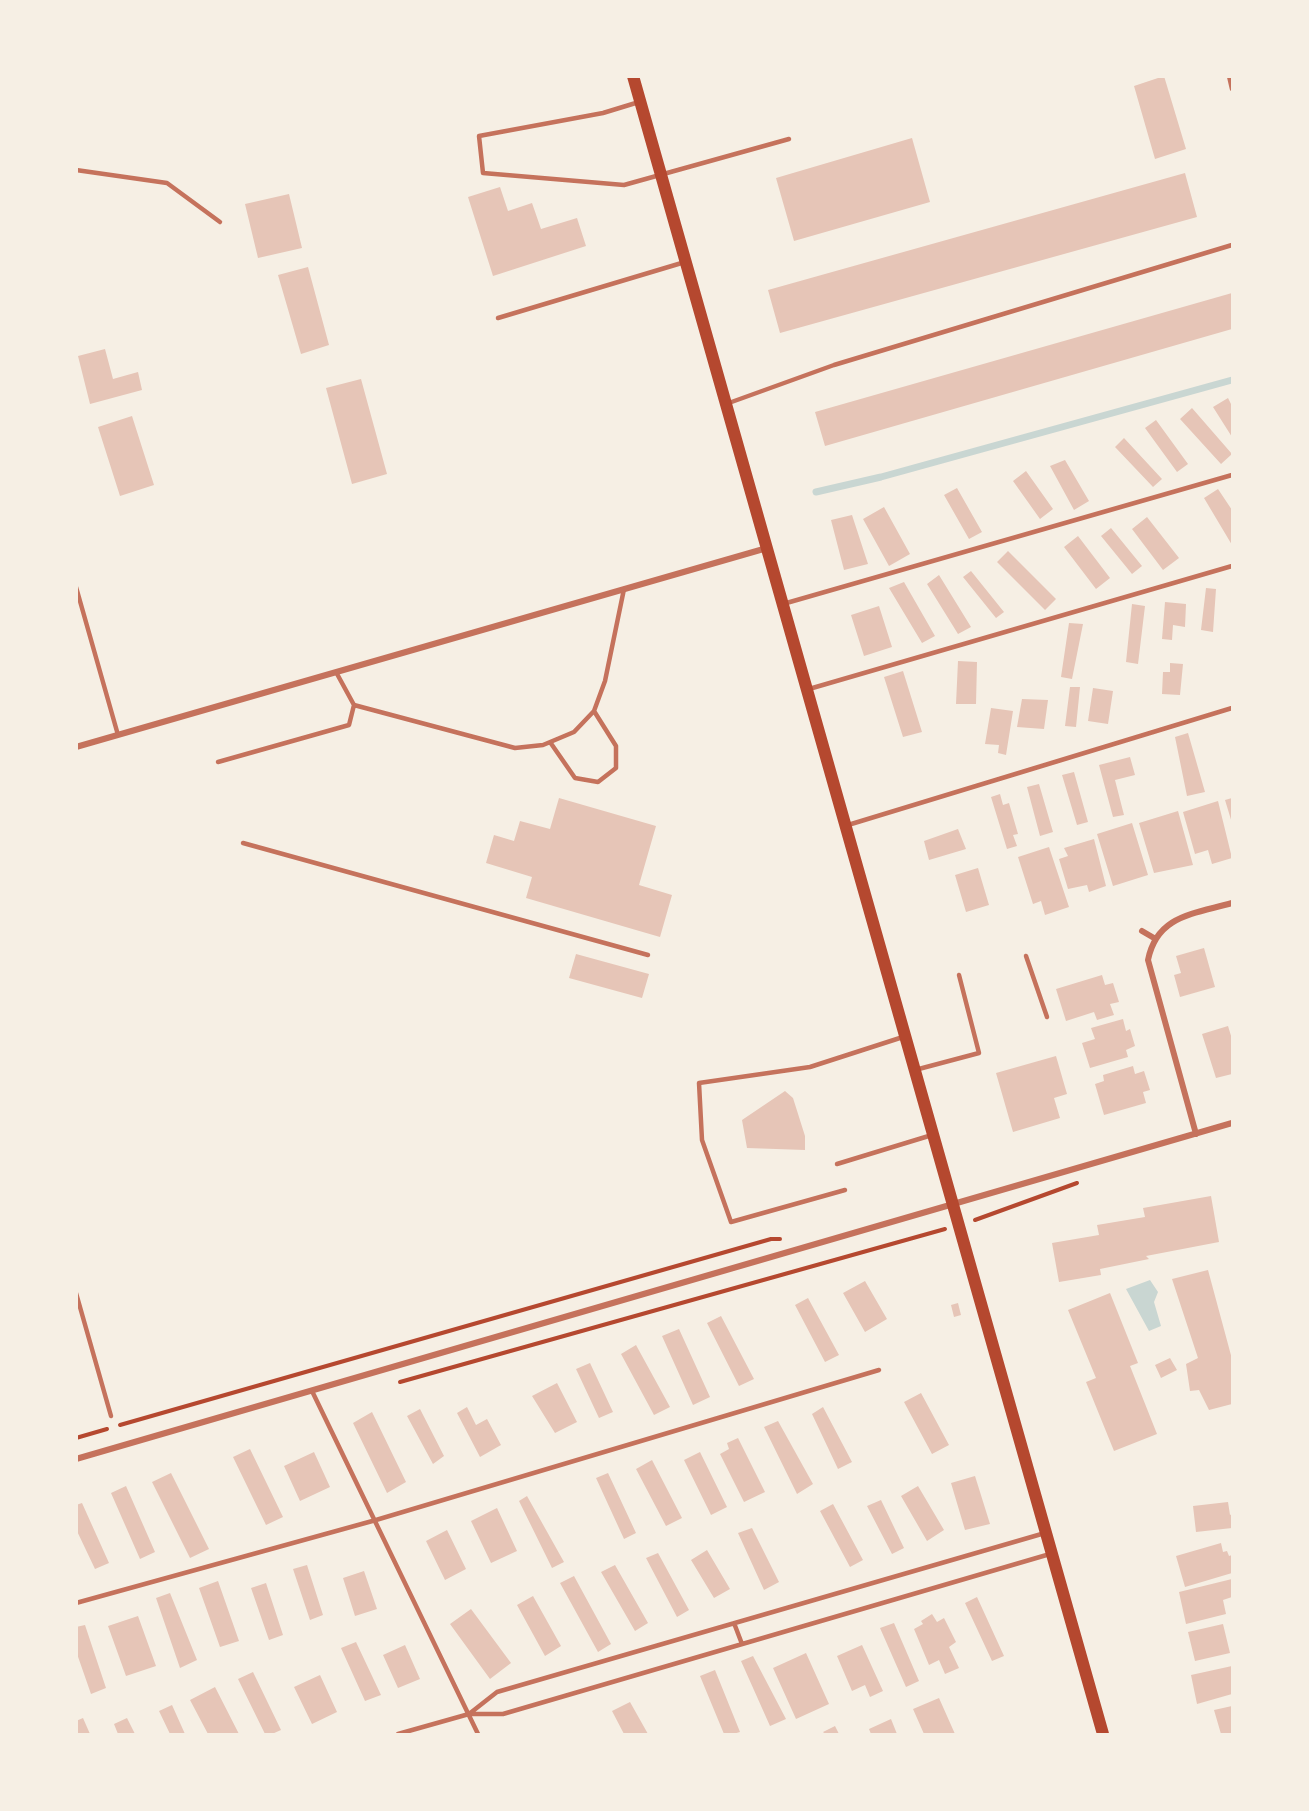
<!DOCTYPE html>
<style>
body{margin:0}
#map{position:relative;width:1309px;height:1811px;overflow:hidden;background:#f6efe4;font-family:"Source Sans 3",sans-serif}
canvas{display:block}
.frame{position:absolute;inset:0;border:78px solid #f6efe4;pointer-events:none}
</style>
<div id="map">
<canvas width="1309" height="1811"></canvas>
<div class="frame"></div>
</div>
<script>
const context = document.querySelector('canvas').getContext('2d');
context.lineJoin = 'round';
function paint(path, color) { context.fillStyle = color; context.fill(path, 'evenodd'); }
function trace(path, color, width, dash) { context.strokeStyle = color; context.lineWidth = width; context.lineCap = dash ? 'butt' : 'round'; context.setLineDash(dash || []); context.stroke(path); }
const water = new Path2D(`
 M1150,1280L1158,1292L1154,1302L1161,1326L1149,1331L1126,1289Z`);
const stream = new Path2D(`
 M816,492L881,477L1232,380`);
const building = new Path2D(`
 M1164,76L1186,149L1155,159L1134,86Z
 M912,138L930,202L794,241L776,178Z
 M1185,173L1197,217L780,333L768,290Z
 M500,187L508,211L532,203L541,229L577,218L586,246L493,276L468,197Z
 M289,194L302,248L258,258L245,204Z
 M308,267L329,345L301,354L278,275Z
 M1232,293V329L825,446L815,412Z
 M105,349L113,379L138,372L142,390L90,404L78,356Z
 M361,379L387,474L352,484L326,388Z
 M1228,398L1232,406V437L1213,407Z
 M1192,408L1232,454L1221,464L1180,419Z
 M132,416L154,485L120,496L98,427Z
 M1156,420L1188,464L1177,472L1145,428Z
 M1124,438L1162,479L1153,487L1115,447Z
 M1065,460L1089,501L1074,510L1050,466Z
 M1026,471L1053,509L1040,519L1013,481Z
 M957,488L982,532L969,539L944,495Z
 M1218,489L1232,510V545L1204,498Z
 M884,507L910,554L889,566L863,519Z
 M852,515L868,564L844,570L831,520Z
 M1147,517L1179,558L1163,570L1132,529Z
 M1111,528L1142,566L1132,574L1101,536Z
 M1078,536L1110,578L1096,589L1064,547Z
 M1008,551L1056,599L1045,610L997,562Z
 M971,571L1004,612L996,618L963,577Z
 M939,575L971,627L958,634L927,584Z
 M904,582L935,636L922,643L889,588Z
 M1206,588L1216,589L1213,632L1201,630Z
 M1165,602L1186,604L1185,627L1173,625L1172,640L1162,639Z
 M1132,604L1145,606L1138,664L1126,662Z
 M879,606L892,647L864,656L851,615Z
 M1069,623L1083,624L1072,679L1061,677Z
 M958,661L977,662L976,704H956Z
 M1170,663L1183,664L1180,695L1162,694L1163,672H1170Z
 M903,671L922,732L903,737L884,677Z
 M1070,687H1080L1076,727L1065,726Z
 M1093,688L1113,691L1108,724L1088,721Z
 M1022,699L1048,700L1044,729L1017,727Z
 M991,708L1013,711L1006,755L998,753L999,745L985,744Z
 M1188,733L1205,792L1187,796L1175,737Z
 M1130,757L1135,775L1115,780L1124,815L1113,817L1099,765Z
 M1074,772L1088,822L1077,825L1062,775Z
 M1039,784L1053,832L1040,836L1027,787Z
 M1000,794L1003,805L1009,803L1018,834L1013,835L1017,846L1007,849L991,797Z
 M559,798L656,826L639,885L672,895L660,937L526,898L532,877L486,863L494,835L514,841L520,821L550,829Z
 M1232,798V823L1225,800Z
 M1218,801L1232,858L1212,864L1208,850L1195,854L1183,812Z
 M1178,811L1193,865L1154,873L1139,823Z
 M1132,823L1148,875L1113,886L1097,834Z
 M958,829L966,849L929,860L924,841Z
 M1094,839L1106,886L1089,892L1087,885L1068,889L1059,859L1068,856L1064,848Z
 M1049,847L1069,907L1045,915L1041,901L1033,904L1018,857Z
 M978,868L989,905L966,912L955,875Z
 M1204,948L1215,987L1180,997L1174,975L1181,973L1176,956Z
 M576,954L649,974L642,998L569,978Z
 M1102,975L1105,985L1113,983L1119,1002L1110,1004L1114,1015L1097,1020L1094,1012L1066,1021L1056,989Z
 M1123,1019L1126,1031L1130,1029L1135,1046L1126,1050L1128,1057L1090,1068L1082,1043L1095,1039L1091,1028Z
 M1228,1026L1232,1039V1074L1216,1078L1202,1034Z
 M1056,1056L1067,1094L1054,1098L1060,1118L1013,1132L996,1073Z
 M1133,1066L1135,1074L1144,1071L1150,1090L1143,1092L1146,1103L1104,1115L1095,1084L1104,1081L1103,1075Z
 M785,1091L793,1098L805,1136V1150L747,1148L742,1120Z
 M1211,1196L1219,1242L1146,1256L1149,1259L1100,1269L1101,1275L1059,1282L1052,1243L1099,1235L1097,1225L1145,1217L1143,1208Z
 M1208,1270L1232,1359V1404L1209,1410L1199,1390L1190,1391L1186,1364L1198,1358L1172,1279Z
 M865,1281L887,1319L865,1332L843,1293Z
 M1110,1293L1138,1363L1130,1366L1157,1434L1114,1451L1086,1382L1096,1378L1068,1310Z
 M808,1298L839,1355L825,1362L795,1305Z
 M958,1303L961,1315L954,1317L951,1305Z
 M721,1316L754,1379L739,1386L707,1323Z
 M679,1329L710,1397L693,1405L662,1336Z
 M636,1345L670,1407L654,1415L621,1354Z
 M1170,1358L1177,1370L1161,1378L1155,1365Z
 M590,1363L613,1412L599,1418L576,1369Z
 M557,1383L577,1422L555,1433L532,1396Z
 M921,1393L949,1445L932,1454L904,1402Z
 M467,1407L476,1425L487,1419L501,1445L480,1457L457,1413Z
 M823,1407L852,1462L838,1469L812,1414Z
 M420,1409L444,1456L433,1464L407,1416Z
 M372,1412L406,1482L387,1493L353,1423Z
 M778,1421L813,1484L797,1494L764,1427Z
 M738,1438L765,1492L744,1502L720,1454L729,1449L727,1443Z
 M250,1449L283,1517L266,1525L233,1457Z
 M314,1452L330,1487L300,1501L284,1466Z
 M700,1452L727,1507L711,1515L684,1460Z
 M652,1460L682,1518L666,1526L636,1469Z
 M171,1473L209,1549L190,1558L152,1482Z
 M608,1473L636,1533L624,1539L596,1478Z
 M975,1476L990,1524L965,1530L951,1483Z
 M126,1486L155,1552L140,1559L111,1493Z
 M918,1486L944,1530L927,1541L901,1496Z
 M527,1496L564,1562L552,1568L519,1501Z
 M881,1500L904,1548L892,1554L867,1506Z
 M1228,1502L1230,1515L1232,1514V1528L1196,1532L1193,1506Z
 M82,1503L109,1563L95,1569L76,1529V1505Z
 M833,1504L863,1560L850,1567L820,1511Z
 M497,1508L517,1551L491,1563L471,1521Z
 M752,1528L779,1582L764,1590L738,1533Z
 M447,1530L466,1569L445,1580L426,1541Z
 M1221,1543L1223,1552L1227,1551L1229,1556L1232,1555V1573L1185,1587L1176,1556Z
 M707,1550L730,1589L714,1598L691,1560Z
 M658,1553L689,1610L677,1617L646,1558Z
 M307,1565L323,1615L310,1620L293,1569Z
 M615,1565L648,1623L635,1631L601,1572Z
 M364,1571L377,1609L355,1616L343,1578Z
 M574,1576L611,1644L598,1652L560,1583Z
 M1232,1579V1597L1223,1600L1226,1614L1186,1624L1179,1592Z
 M218,1581L239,1641L220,1647L199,1588Z
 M266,1583L283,1635L269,1640L251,1588Z
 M170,1593L197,1660L180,1668L156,1598Z
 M533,1596L561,1646L545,1656L517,1605Z
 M977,1597L1004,1656L992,1661L965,1603Z
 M471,1609L511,1663L490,1679L450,1624Z
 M932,1614L937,1622L944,1618L956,1642L949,1647L959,1668L945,1674L939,1660L929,1665L914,1629L923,1624L921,1621Z
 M138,1616L156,1666L126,1676L108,1626Z
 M894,1623L919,1681L906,1687L880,1628Z
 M1223,1624L1230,1653L1195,1661L1188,1632Z
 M85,1625L106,1688L91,1694L76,1651V1627Z
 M356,1642L381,1695L365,1701L341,1648Z
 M405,1645L420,1679L398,1688L383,1655Z
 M862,1645L883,1691L870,1697L865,1685L852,1691L837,1656Z
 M806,1653L829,1704L796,1719L773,1668Z
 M753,1656L786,1719L770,1726L741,1661Z
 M1232,1666V1694L1197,1704L1191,1675Z
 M715,1670L740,1732L733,1734H724L700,1676Z
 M253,1672L281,1730L272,1734H265L238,1679Z
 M320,1675L337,1712L312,1724L294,1687Z
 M215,1687L239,1734H208L190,1700Z
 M939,1698L955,1734H924L913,1709Z
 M630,1702L648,1734H624L612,1711Z
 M172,1705L185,1734H170L159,1711Z
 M1232,1706V1734H1221L1214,1710Z
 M83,1718L90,1734H76V1721Z
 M127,1718L135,1734H118L114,1724Z
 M891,1719L897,1734H871L869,1729Z
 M835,1726L839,1734H825L823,1732Z`);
const path = new Path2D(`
 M975,1220L1077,1183
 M400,1382L945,1229
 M120,1425L771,1239H780
 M76,1438L107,1429`);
const service = new Path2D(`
 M1229,76L1232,89
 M639,102L603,113L479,136L483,173L624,185L789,139
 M76,170L167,183L220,222
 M498,318L685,262
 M726,404L834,365L1232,245
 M76,587L118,735
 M783,604L1232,475
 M336,672L354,705L515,748L543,745L574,732L594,711L605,681L624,589
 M809,689L1232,566
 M550,742L575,778L598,782L616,768V746L594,711
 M218,762L349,725L354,705
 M848,825L1232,708
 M243,843L648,955
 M1026,956L1047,1017
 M915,1070L979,1053L959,975
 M837,1164L932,1135
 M845,1190L731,1222L702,1140L699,1083L810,1067L903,1037
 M76,1293L111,1416
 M312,1391L478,1734
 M1045,1533L497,1692L469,1714H503L1050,1554
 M76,1603L376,1520L879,1370
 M734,1623L742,1644
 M398,1734L469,1714`);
const minor = new Path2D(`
 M76,747L767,548
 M1142,931L1154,938
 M1196,1134L1148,960C1157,915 1194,914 1232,903
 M76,1459L1232,1123`);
const secondary = new Path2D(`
 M633,76L1103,1734`);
paint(water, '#c9d6d2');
trace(stream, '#c9d6d2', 7);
paint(building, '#e6c5b7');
trace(path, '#b5482f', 4);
trace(service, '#c5725c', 4.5);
trace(minor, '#c5725c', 6);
trace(secondary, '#b5482f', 12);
</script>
